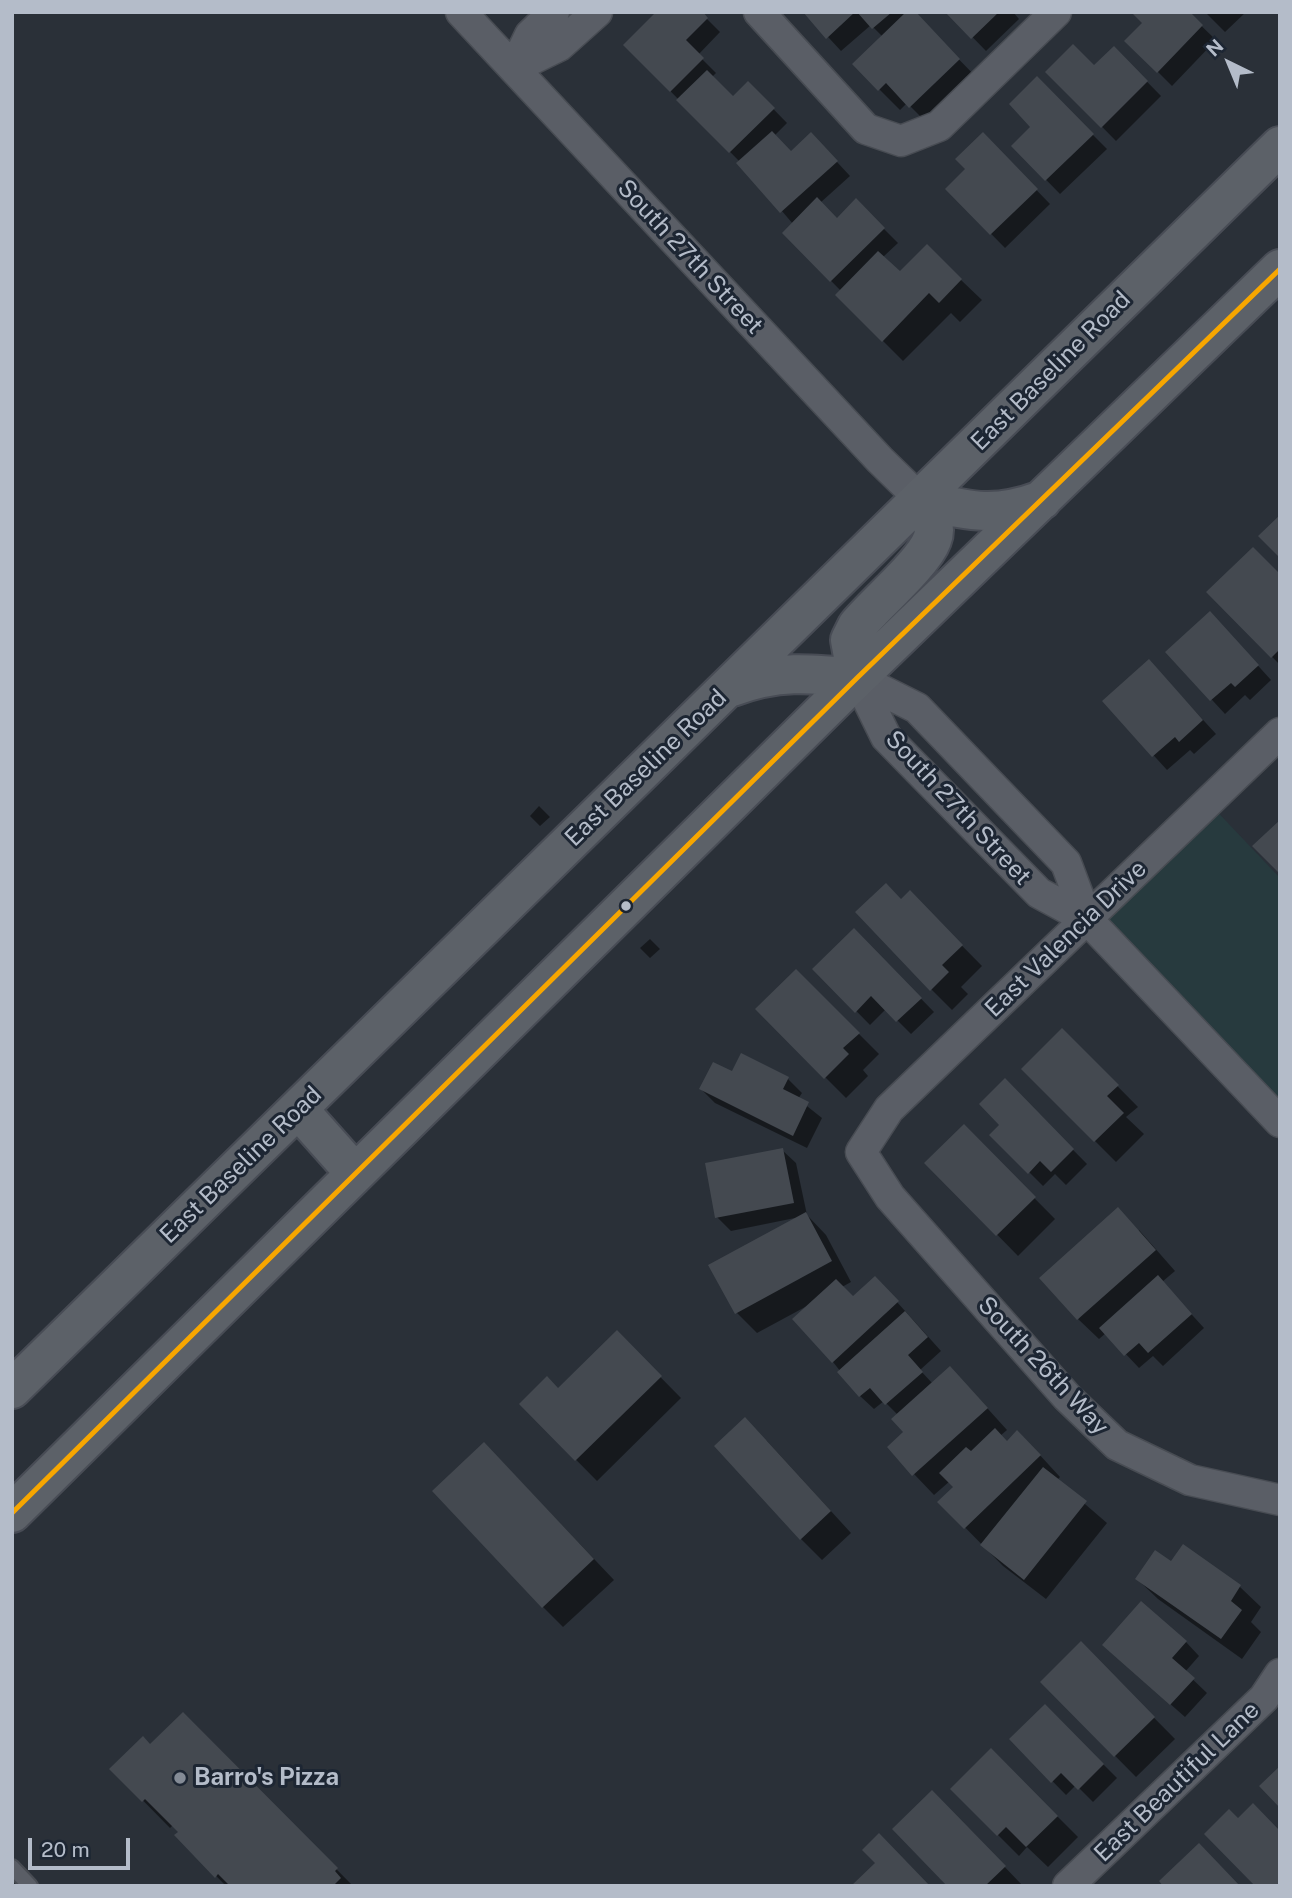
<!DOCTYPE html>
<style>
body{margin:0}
#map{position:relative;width:1292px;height:1898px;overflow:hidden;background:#2a3038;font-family:"Public Sans",sans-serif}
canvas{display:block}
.frame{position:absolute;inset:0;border:14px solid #b4bcc9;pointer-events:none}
.north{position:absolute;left:1194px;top:28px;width:70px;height:70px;-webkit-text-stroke:5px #1d2633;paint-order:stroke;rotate:317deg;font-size:19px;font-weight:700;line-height:28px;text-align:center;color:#b4bcc9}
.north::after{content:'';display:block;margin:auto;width:24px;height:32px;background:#b4bcc9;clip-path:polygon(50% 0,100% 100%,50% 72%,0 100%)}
.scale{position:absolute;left:28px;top:1838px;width:102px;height:32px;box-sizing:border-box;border:4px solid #b4bcc9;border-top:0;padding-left:9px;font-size:21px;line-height:24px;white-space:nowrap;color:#b4bcc9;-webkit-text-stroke:5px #1d2633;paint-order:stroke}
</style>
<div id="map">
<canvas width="1292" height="1898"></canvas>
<div class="frame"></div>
<div class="north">N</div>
<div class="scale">20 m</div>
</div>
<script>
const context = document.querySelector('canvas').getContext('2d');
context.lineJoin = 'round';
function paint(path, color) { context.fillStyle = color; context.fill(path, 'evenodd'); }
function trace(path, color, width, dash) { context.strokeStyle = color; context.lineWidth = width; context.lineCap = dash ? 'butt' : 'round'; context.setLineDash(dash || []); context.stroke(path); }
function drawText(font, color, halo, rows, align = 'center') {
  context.font = font + ' "Public Sans",sans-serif'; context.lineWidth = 6; context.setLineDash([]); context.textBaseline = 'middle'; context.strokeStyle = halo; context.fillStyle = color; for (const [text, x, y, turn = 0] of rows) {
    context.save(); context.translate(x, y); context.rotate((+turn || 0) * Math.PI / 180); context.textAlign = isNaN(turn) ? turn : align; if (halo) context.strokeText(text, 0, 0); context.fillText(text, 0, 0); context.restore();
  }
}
const green = new Path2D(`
 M1209,803L1280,878V1122L1087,919Z`);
const shadow = new Path2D(`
 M700,12L720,32L698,55L716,73L712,77L733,98L748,83L787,123L775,135L791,153L825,149L850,176L820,203L837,220L856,201L898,243L883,257L900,274L961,280L982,300L960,322L951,313L903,361L837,295L841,291L784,233L793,224L740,162L625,45Z
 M805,12H913L979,80L931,127L907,103L900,110L854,64L883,37L871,25L841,51Z
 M948,12H1013L1019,19L986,51Z
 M1187,12L1216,40L1172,86L1127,41Z
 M1205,12H1246L1225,32Z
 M1114,48L1161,96L1116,141L1048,72L1094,68Z
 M1037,79L1107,149L1060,194L1013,146L1033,127Z
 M983,135L1050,204L1005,248L947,189L967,169Z
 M1280,576V665L1209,592Z
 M1223,627L1271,680L1250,700L1245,695L1225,714L1168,652Z
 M1162,675L1216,734L1194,754L1190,750L1167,770L1104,701Z
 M539,806L550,817L540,826L530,816Z
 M910,893L982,966L961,987L968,994L952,1010L931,989L901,901Z
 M854,930L934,1012L911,1034L886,1009L870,1025L815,969Z
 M650,939L660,949L650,958L640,948Z
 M796,971L879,1054L863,1070L868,1076L846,1098L757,1009Z
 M1062,1030L1138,1107L1126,1117L1144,1134L1116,1162L1023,1069Z
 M733,1074L788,1079L802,1093L798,1099L822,1118L807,1148L715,1103L701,1089Z
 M1005,1081L1087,1164L1066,1185L1055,1174L1043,1186L992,1135L1002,1125Z
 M964,1127L1055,1219L1018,1256L927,1163Z
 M782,1150L796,1163L807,1215L826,1235L851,1282L842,1287L853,1298L888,1292L941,1351L920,1370L933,1384L970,1389L1007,1430L1000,1436L1008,1443L1038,1453L1060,1477L1057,1480L1107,1523L1046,1599L1003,1566L940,1502L955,1487L950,1481L934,1495L914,1474L905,1433L898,1415L884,1401L874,1409L860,1396L833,1362L807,1306L757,1333L736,1312L795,1218L731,1231L717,1217Z
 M1139,1230L1175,1271L1162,1282L1204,1328L1163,1366L1153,1356L1139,1368L1106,1333L1099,1339L1078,1319Z
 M617,1333L681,1398L597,1481L521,1404L558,1390Z
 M766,1440L851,1533L822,1560L801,1539Z
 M505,1465L614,1580L563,1627L543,1607Z
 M1184,1546L1240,1587L1261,1607L1251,1622L1261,1632L1242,1659L1158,1599L1137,1579L1171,1564Z
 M1186,1642L1199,1656L1185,1672L1207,1693L1185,1717L1118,1658Z
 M1081,1644L1175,1739L1136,1777L1042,1682Z
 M1045,1706L1117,1778L1093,1802L1076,1785L1066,1795L1011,1739Z
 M183,1714L353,1886H226L176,1835L180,1832L173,1825L170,1828L112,1769L150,1746Z
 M991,1750L1078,1837L1048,1867L1027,1847L1019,1856L952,1789Z
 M953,1813L1023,1886H950Z`);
const building = new Path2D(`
 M656,12H703L708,18L686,40L704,58L670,92L623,45Z
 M803,12H855L826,39Z
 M857,12H892L872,29Z
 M906,12H916L960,59L909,108L886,83L878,91L852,64Z
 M945,12H999L971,39Z
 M1131,12H1190L1203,25L1157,73L1124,41L1142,23Z
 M1073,44L1094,65L1114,46L1148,81L1101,128L1045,72Z
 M707,70L733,96L748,81L775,108L729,153L676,100Z
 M1037,76L1094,134L1045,181L1011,146L1030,127L1009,104Z
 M772,131L791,151L811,132L838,161L780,213L736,163Z
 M983,132L1038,189L990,235L945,189L965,169L955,159Z
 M817,197L837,218L856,198L885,228L830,282L782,233Z
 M927,244L962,279L939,303L929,293L882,342L835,295L878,251L900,271Z
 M1280,515V558L1258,536Z
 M1253,547L1280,574V649L1271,658L1206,592Z
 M1210,611L1259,665L1235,687L1231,683L1210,701L1165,652Z
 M1149,659L1203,720L1179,742L1175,737L1152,757L1102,701Z
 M1280,820V874L1252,846Z
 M886,883L901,899L910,890L963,945L942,965L949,972L930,991L855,912Z
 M854,928L922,998L896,1022L871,996L855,1013L812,969Z
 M796,969L860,1033L843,1048L849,1054L824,1079L755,1009Z
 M1062,1028L1119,1085L1107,1096L1124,1113L1094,1142L1021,1069Z
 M741,1053L789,1077L783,1089L809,1102L793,1136L699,1089L713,1062L732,1071Z
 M1005,1078L1074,1149L1051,1172L1040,1161L1028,1174L989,1135L999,1125L979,1104Z
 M964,1124L1036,1197L996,1236L924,1163Z
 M783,1148L794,1203L715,1218L705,1163Z
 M1118,1207L1156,1250L1077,1320L1039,1278Z
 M806,1212L832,1261L735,1314L708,1265Z
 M1158,1275L1192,1314L1148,1353L1139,1343L1124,1356L1099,1328Z
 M875,1276L899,1301L832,1363L792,1319L836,1279L853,1296Z
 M905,1311L928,1337L908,1355L923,1372L885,1405L870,1388L859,1397L837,1372Z
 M617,1330L662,1376L575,1461L519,1404L547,1376L558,1388Z
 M950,1366L988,1408L912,1476L887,1447L903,1432L891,1419Z
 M745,1417L831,1511L800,1540L714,1446Z
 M995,1428L1007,1441L1017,1430L1041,1455L964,1529L937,1502L953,1487L939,1473L966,1447L971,1451Z
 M484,1442L594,1559L542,1608L432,1491Z
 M1043,1467L1087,1501L1024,1580L980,1545Z
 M1183,1544L1241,1585L1231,1601L1242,1610L1221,1639L1135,1579L1155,1550L1171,1561Z
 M1141,1601L1187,1641L1172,1658L1195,1678L1170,1705L1102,1645Z
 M1081,1641L1155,1717L1114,1757L1040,1682Z
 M1045,1704L1104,1764L1078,1790L1061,1773L1051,1783L1009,1739Z
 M183,1712L338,1868L335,1871L341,1878L333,1886H230L218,1874L215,1878L174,1835L178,1832L145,1799L142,1802L109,1769L143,1736L150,1744Z
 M991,1748L1058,1816L1026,1847L1006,1827L997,1836L950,1789Z
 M1280,1766V1808L1259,1786Z
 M932,1790L1006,1866L985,1886H947L892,1829Z
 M1253,1803L1280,1831V1886H1255L1204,1834L1229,1809L1238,1818Z
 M879,1833L930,1886H851L875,1863L862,1850Z
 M1199,1843L1240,1886H1163L1159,1881Z`);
const lane = new Path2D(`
 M12,1867L30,1886`);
const street = new Path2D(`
 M461,12L880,460L921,500
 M759,12L866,129L901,141L939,126L1056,12
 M514,68L559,46L597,12
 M514,68L530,35L554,12
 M857,678L886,737L1039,893L1087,919L1280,1122
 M857,678L917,708L1066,863L1087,919
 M1280,733L889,1109L861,1152L890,1197L1067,1397L1117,1445L1190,1480L1280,1500
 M1068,1886L1264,1698L1280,1674`);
const primary = new Path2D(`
 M921,500C970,511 993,518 1042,500
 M857,678L850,640L857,626C875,604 923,564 932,540C938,525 929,512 921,500
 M732,687C777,670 809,673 857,678
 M298,1109L354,1172
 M12,1389L1280,146
 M12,1513L857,678L1280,269`);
const bus1 = new Path2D(`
 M12,1513L857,678L1280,269`);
const markers = [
 [626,906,6,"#b4bcc9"],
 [180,1778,7,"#848b96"]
];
const streetNames = [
 ["South 27th Street",690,257,47],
 ["East Baseline Road",1051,371,-45],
 ["East Baseline Road",646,768,-44],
 ["South 27th Street",958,808,47],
 ["East Valencia Drive",1066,939,-44],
 ["East Baseline Road",241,1165,-44],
 ["South 26th Way",1043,1366,47],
 ["East Beautiful Lane",1177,1782,-44]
];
const poiNames = [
 ["Barro's Pizza",194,1778]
];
paint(green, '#273a3e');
paint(shadow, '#0007');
paint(building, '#444950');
trace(lane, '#484c53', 18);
trace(street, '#484c53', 33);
trace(primary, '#484c55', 42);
trace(lane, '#5a5e66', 14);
trace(street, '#5a5e66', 30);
trace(primary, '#5c6168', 38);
trace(bus1, '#f7a600', 5);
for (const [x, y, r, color] of markers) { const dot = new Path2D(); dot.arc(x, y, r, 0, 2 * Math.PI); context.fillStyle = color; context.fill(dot); trace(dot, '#1d2633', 2.5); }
drawText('24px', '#b4bcc9', '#1d2633', streetNames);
drawText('bold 24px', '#b4bcc9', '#1d2633', poiNames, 'left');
</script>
